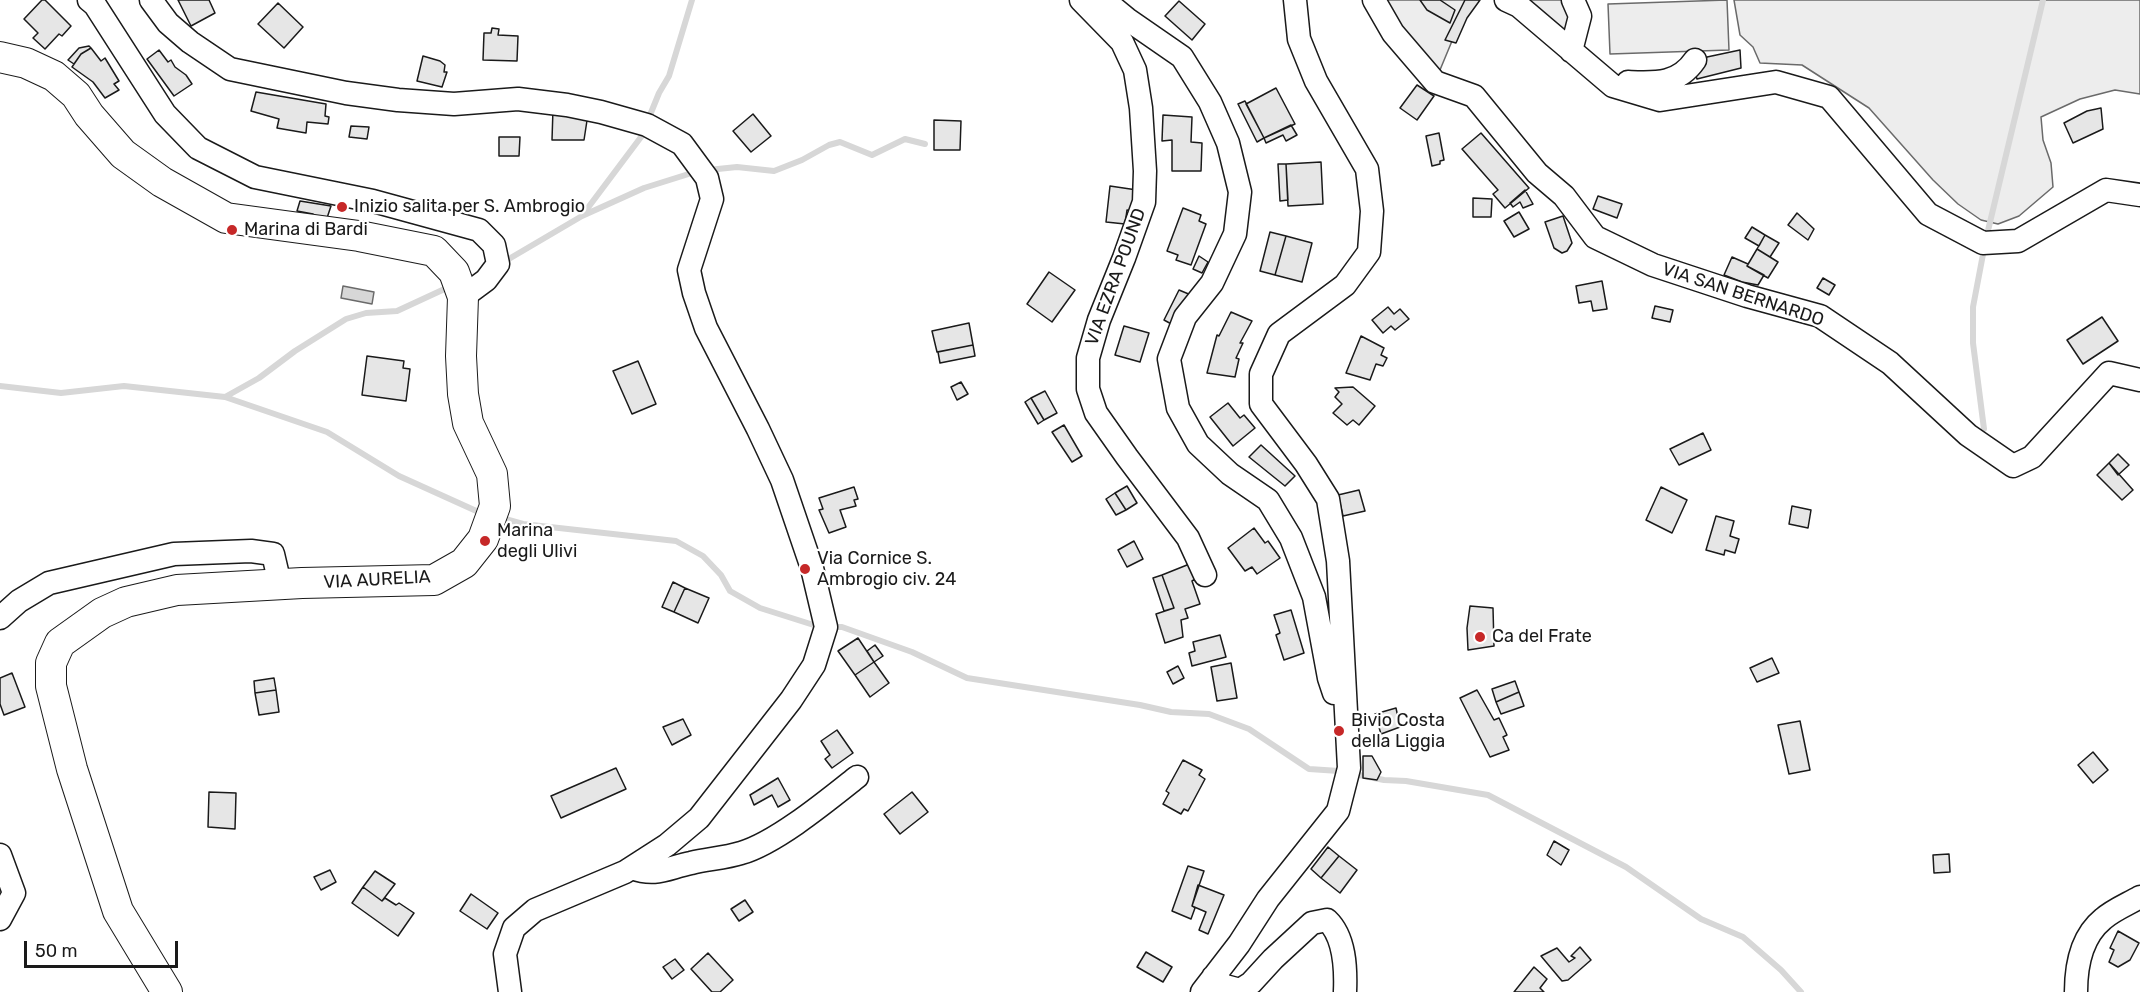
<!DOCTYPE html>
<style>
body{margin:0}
#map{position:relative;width:2140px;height:992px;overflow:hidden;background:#fff;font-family:Rubik,sans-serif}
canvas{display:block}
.scale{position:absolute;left:24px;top:941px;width:154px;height:27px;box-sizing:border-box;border:3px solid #1a1a1a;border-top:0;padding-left:8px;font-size:18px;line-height:21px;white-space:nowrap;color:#1a1a1a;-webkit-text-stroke:4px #fff;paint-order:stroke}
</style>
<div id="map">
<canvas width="2140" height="992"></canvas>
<div class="scale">50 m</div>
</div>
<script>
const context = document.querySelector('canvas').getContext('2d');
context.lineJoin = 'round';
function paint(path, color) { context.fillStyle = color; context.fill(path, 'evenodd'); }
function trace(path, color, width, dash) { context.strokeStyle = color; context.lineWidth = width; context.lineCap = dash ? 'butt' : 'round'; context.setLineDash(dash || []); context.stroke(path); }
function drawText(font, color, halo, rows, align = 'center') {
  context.font = font + ' Rubik,sans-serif'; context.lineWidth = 4.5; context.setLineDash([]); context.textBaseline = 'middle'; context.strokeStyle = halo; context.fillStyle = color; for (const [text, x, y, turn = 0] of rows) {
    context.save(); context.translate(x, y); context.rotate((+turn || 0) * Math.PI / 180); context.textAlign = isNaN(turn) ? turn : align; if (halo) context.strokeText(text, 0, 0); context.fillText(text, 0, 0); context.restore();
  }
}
const built = new Path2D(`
 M1374,0H1469L1435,82Z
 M1527,0H1573L1574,42Z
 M1727,0L1729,50L1610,54L1608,4Z
 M1734,0H2140V94L2115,90L2080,99L2041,117L2043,140L2051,163L2053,187L2019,216L1998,224L1981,220L1958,204L1933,180L1869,108L1802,65L1760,63L1753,47L1740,35Z`);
const water = new Path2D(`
 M343,286L374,292L372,304L341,298Z`);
const stream = new Path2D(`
 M648,120L659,93L669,76L692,0
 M708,170L737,167L774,171L802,160L829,145L840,142L872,155L905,139L925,144
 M584,213L641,137L644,130
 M1986,239L2043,0
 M1984,249L1973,307V343L1984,429
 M502,263L582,216L644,188L695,172
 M0,386L61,393L124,386L225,397L259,378L295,351L346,319L366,313L397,311L451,286
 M225,397L327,432L399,476L483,514
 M498,517L523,524L676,541L703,556L721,575L730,591L760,608L820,627
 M831,627H842L912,652L967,678L1140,705L1171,712L1209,714L1249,729L1309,769L1339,771L1384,780L1406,781L1488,795L1626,867L1701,919L1743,937L1781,970L1801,992`);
const building = new Path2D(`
 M42,0H45L71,26L62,36L59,34L45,49L33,38L38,33L24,19Z
 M178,0H209L215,13L191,26Z
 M1420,0H1440L1455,10L1450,23L1427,10Z
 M1465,0H1480L1467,18L1456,43L1445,40Z
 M1179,1L1205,24L1192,40L1165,16Z
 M278,3L303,27L284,48L258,24Z
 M492,28L499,29L498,35L518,36L517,61L483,60L484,33H491Z
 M89,46L91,48L81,54L74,64L68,60L79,48Z
 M91,48L101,61L105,58L119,81L114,84L119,90L105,98L93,82L72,67L81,54Z
 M159,50L168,62L171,60L175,67L186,75L192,84L174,96L147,59Z
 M1740,50L1741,68L1697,79L1695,73L1707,57Z
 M423,56L440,61L445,65L444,72H447L442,87L417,81Z
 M1417,85L1434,96L1417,120L1400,108Z
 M1276,88L1295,124L1264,138L1246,104Z
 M256,92L326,104L325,116L329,117L328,124L307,122L306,133L277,128L279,119L251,111Z
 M1245,101L1264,138L1257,142L1238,104Z
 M2101,108L2103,129L2073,143L2064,123L2087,111Z
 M553,109L588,114L584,140H552Z
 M753,114L771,136L751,152L733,131Z
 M1163,115L1192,117L1191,142L1202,143L1201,171H1172V140L1162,141Z
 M934,120L961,121L960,150H934Z
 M1291,125L1297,135L1286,141L1283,135L1266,143L1264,138Z
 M351,126L369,127L367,139L349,137Z
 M1439,133L1444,160L1440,161V164L1432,166L1426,136Z
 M1481,133L1529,188L1505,208L1493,194L1498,190L1462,149Z
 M499,137H520L519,156H499Z
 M1321,162L1323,204L1288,206L1286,164Z
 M1278,164H1286L1288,200L1280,201Z
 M1110,186L1137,190L1134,211L1127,210L1125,224L1106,222Z
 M1525,190L1533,204L1523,208L1520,202L1513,207L1510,203Z
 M1598,196L1622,204L1617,218L1593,209Z
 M1473,198L1492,199L1491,217H1473Z
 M300,201L331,206L326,221L311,219L313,214L297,211Z
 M1183,208L1201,215L1199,221L1206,224L1191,265L1176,260L1178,255L1167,251Z
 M1519,212L1529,229L1514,237L1504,221Z
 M1797,213L1814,229L1808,240L1788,225Z
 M1563,216L1572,243L1567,251L1562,253L1554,248L1545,222Z
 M1752,227L1765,235L1759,246L1745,238Z
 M1270,232L1286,236L1275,275L1260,271Z
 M1765,235L1779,243L1770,257L1757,249Z
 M1286,236L1312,243L1302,282L1275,275Z
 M1757,249L1778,262L1768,278L1747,266Z
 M1199,256L1208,262L1202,273L1193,269Z
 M1732,257L1748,264L1747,266L1764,275L1758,285L1742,282L1724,275Z
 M1049,272L1075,290L1052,322L1027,304Z
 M1823,278L1835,285L1829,295L1817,288Z
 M1602,281L1607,309L1593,311L1591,301L1579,303L1576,286Z
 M1179,290L1191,295L1175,326L1164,320Z
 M1655,306L1673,310L1670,322L1652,318Z
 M1388,307L1394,314L1400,309L1409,319L1395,330L1391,326L1383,333L1372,320Z
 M1231,312L1252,321L1240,343H1243L1236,358L1239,359L1235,377L1207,373L1217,335L1219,336Z
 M2102,317L2118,341L2083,364L2067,340Z
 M969,323L973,345L937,352L932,331Z
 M1124,326L1149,333L1140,362L1115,355Z
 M1361,336L1384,348L1381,355L1387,358L1383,366L1376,364L1370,380L1346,373Z
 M973,345L975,356L940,363L938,352Z
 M367,356L404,361L403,368L410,369L406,401L362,395Z
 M638,361L656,404L632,414L613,371Z
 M961,382L968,394L957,400L951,387Z
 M1353,387L1375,406L1359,425L1353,420L1347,425L1333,413L1342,404L1335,397L1339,392L1335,388Z
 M1045,391L1057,413L1044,420L1031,398Z
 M1031,398L1044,420L1038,424L1025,402Z
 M1228,403L1240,418L1244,415L1255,428L1233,446L1210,417Z
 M1064,425L1082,456L1072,462L1052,432Z
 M1703,433L1711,450L1679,465L1670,449Z
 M1261,445L1295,476L1285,486L1249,457Z
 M2118,454L2129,465L2118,475L2109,463Z
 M2109,463L2133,490L2122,500L2097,475Z
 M1127,486L1137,503L1126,510L1115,493Z
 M854,487L858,499L854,500L856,506L840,510L846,527L829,533L819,510L823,509L819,498Z
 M1661,487L1687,500L1672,533L1646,520Z
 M1359,490L1365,511L1343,516L1338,495Z
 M1115,493L1126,510L1116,515L1106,499Z
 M1792,506L1811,510L1808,528L1789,524Z
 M1716,516L1734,521L1730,536L1739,539L1735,553L1725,550L1724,555L1706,550Z
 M1254,528L1265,543L1268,541L1280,558L1257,574L1252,567L1245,571L1228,548Z
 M1134,541L1143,559L1127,567L1118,550Z
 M1192,563L1197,578L1192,581L1200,604L1185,609L1188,618L1181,620L1183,637L1165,643L1156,614L1174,608L1162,575Z
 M1162,575L1174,608L1164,611L1153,578Z
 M673,582L685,588L674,612L662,607Z
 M685,588L709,598L698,623L674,612Z
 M1470,606L1493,608L1494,646L1468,650L1467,628Z
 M1291,610L1304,653L1284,660L1276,635L1280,633L1274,615Z
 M1220,635L1226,657L1192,666L1189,653L1195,651L1193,642Z
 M858,638L874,662L855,675L838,651Z
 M875,645L883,656L874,662L867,651Z
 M1772,658L1779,673L1757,682L1750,668Z
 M874,662L889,683L870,697L855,675Z
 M1231,663L1237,698L1217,701L1211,667Z
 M1178,666L1184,678L1173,684L1167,672Z
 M12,673L25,707L4,715L0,704V678Z
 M274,678L276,690L255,693L254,681Z
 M1515,681L1519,692L1496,702L1492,689Z
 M276,690L279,712L259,715L255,693Z
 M1477,690L1494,720L1499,718L1507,735L1503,737L1509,750L1490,757L1460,698Z
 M1519,692L1524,706L1501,714L1496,702Z
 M1396,708L1400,727L1381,734L1375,714Z
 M683,719L691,735L672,745L663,727Z
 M1800,721L1810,770L1789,774L1778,725Z
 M837,730L853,753L832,768L825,759L830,755L821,741Z
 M2093,752L2108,770L2093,783L2078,765Z
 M1363,756H1372L1381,772L1377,780L1363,778Z
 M1183,760L1202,770L1199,775L1205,779L1188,811L1184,809L1181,814L1163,804L1169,793L1166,791Z
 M616,768L626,789L561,818L551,796Z
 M778,778L790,800L778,807L772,795L754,805L750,795Z
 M209,792L236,793L235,829L208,827Z
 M912,792L928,812L900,834L884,814Z
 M1554,841L1569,850L1561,865L1547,855Z
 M1328,847L1339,856L1321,878L1311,869Z
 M1949,854L1950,872L1934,873L1933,855Z
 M1339,856L1357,870L1340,893L1321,878Z
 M1188,866L1204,871L1192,906L1195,908L1191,919L1172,911Z
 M330,870L336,882L321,890L314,877Z
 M375,871L395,884L382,901L363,887Z
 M1198,885L1224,895L1208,934L1199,930L1206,912L1192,906Z
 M363,887L382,901L385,898L396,905L399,903L414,913L398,936L352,903Z
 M471,894L498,913L487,929L460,911Z
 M745,900L753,912L739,921L731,909Z
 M2118,931L2139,943L2130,960L2118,967L2109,962L2114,950L2110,948Z
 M1580,947L1591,960L1568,980L1562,981L1541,956L1557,948L1569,962L1575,958L1571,956Z
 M1146,952L1172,967L1163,982L1137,967Z
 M708,953L733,980L720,992H712L691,969Z
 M675,959L684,970L672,979L663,967Z
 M1534,967L1547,979L1540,988L1544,992H1514Z`);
const minor = new Path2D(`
 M89,0L95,5L165,114L198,148L255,177L373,201L479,230L494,245L498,264L486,280L463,297
 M151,0L168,23L190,42L230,69L346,93L398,100L454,104L518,99L567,105L601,112L647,125L682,144L707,178L712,199L689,270L694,293L706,328L758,429L782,480L812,568L826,627L814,665L791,700L699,818L667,845L625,872L535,910L514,928L505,954L510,992
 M1081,0L1122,42L1135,70L1141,108L1145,171L1144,202L1124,258L1099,320L1088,358V389L1096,413L1127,457L1188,538L1205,575
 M1104,0L1127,19L1182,57L1210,102L1228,143L1240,192L1235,234L1212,283L1185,317L1169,359L1178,408L1198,444L1230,474L1268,500L1291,538L1314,597L1329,678L1334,693
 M1374,0L1393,33L1435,82L1474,96L1537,173L1564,196L1595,237L1653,265L1747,296L1820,316L1890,363L1968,435L2013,466L2032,457L2109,373L2140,380
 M1506,0L1519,6L1613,86L1660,100L1776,82L1829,97L1928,214L1983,243L2018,241L2106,190L2140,195
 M1571,51L1580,16L1573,0
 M1628,82C1655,83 1678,85 1695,60
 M0,618L19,601L49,583L174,554L251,551L273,554L280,584
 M0,855L14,893L0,919
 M632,868C656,877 667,868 691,863C707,859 725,858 741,853C776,843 828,800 857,777
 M1213,977L1225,986L1240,990L1251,983L1273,959L1312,923L1327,920C1345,937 1346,968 1345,992
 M1202,992L1239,944L1268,899L1338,811L1349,768L1338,561L1328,499L1306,464L1261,404V374L1279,334L1345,285L1369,252L1372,211L1367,169L1316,81L1299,39L1295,0
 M2076,992C2076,965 2081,937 2103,919C2113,910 2128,904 2140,897`);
const major = new Path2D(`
 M0,57L26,63L54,76L76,95L89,115L123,154L162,182L226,218L359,236L434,251L454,272L463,297L461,356L463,394L468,423L492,474L495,506L483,539L464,563L434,580L302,583L177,590L126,602L102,613L60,643L51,663V686L72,769L118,911L167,992`);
const markers = [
 [342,207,6,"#c62828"],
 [232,230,6,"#c62828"],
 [485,541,6,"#c62828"],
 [805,569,6,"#c62828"],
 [1480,637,6,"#c62828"],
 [1339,731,6,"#c62828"]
];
const poiNames = [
 ["Inizio salita per S. Ambrogio",354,207],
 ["Marina di Bardi",244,230],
 ["Marina",497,531],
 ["degli Ulivi",497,552],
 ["Via Cornice S.",817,559],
 ["Ambrogio civ. 24",817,580],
 ["Ca del Frate",1492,637],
 ["Bivio Costa",1351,721],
 ["della Liggia",1351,742]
];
const streetNames = [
 ["VIA EZRA POUND",1116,277,-70],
 ["VIA SAN BERNARDO",1743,295,18],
 ["VIA AURELIA",377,580,-3]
];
paint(built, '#ededed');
trace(built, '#6a6a6a', 1.5);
paint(water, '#d7d7d7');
trace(water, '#6a6a6a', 1.5);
trace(stream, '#d7d7d7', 6);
paint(building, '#e6e6e6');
trace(building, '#1a1a1a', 1.5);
trace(minor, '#1a1a1a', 25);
trace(major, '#1a1a1a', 32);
trace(minor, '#fff', 22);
trace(major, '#fff', 30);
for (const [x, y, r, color] of markers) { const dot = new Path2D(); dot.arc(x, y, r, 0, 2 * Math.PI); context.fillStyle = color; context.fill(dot); trace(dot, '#fff', 2); }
drawText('18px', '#1a1a1a', '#fff', poiNames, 'left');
drawText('18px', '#1a1a1a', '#fff', streetNames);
</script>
